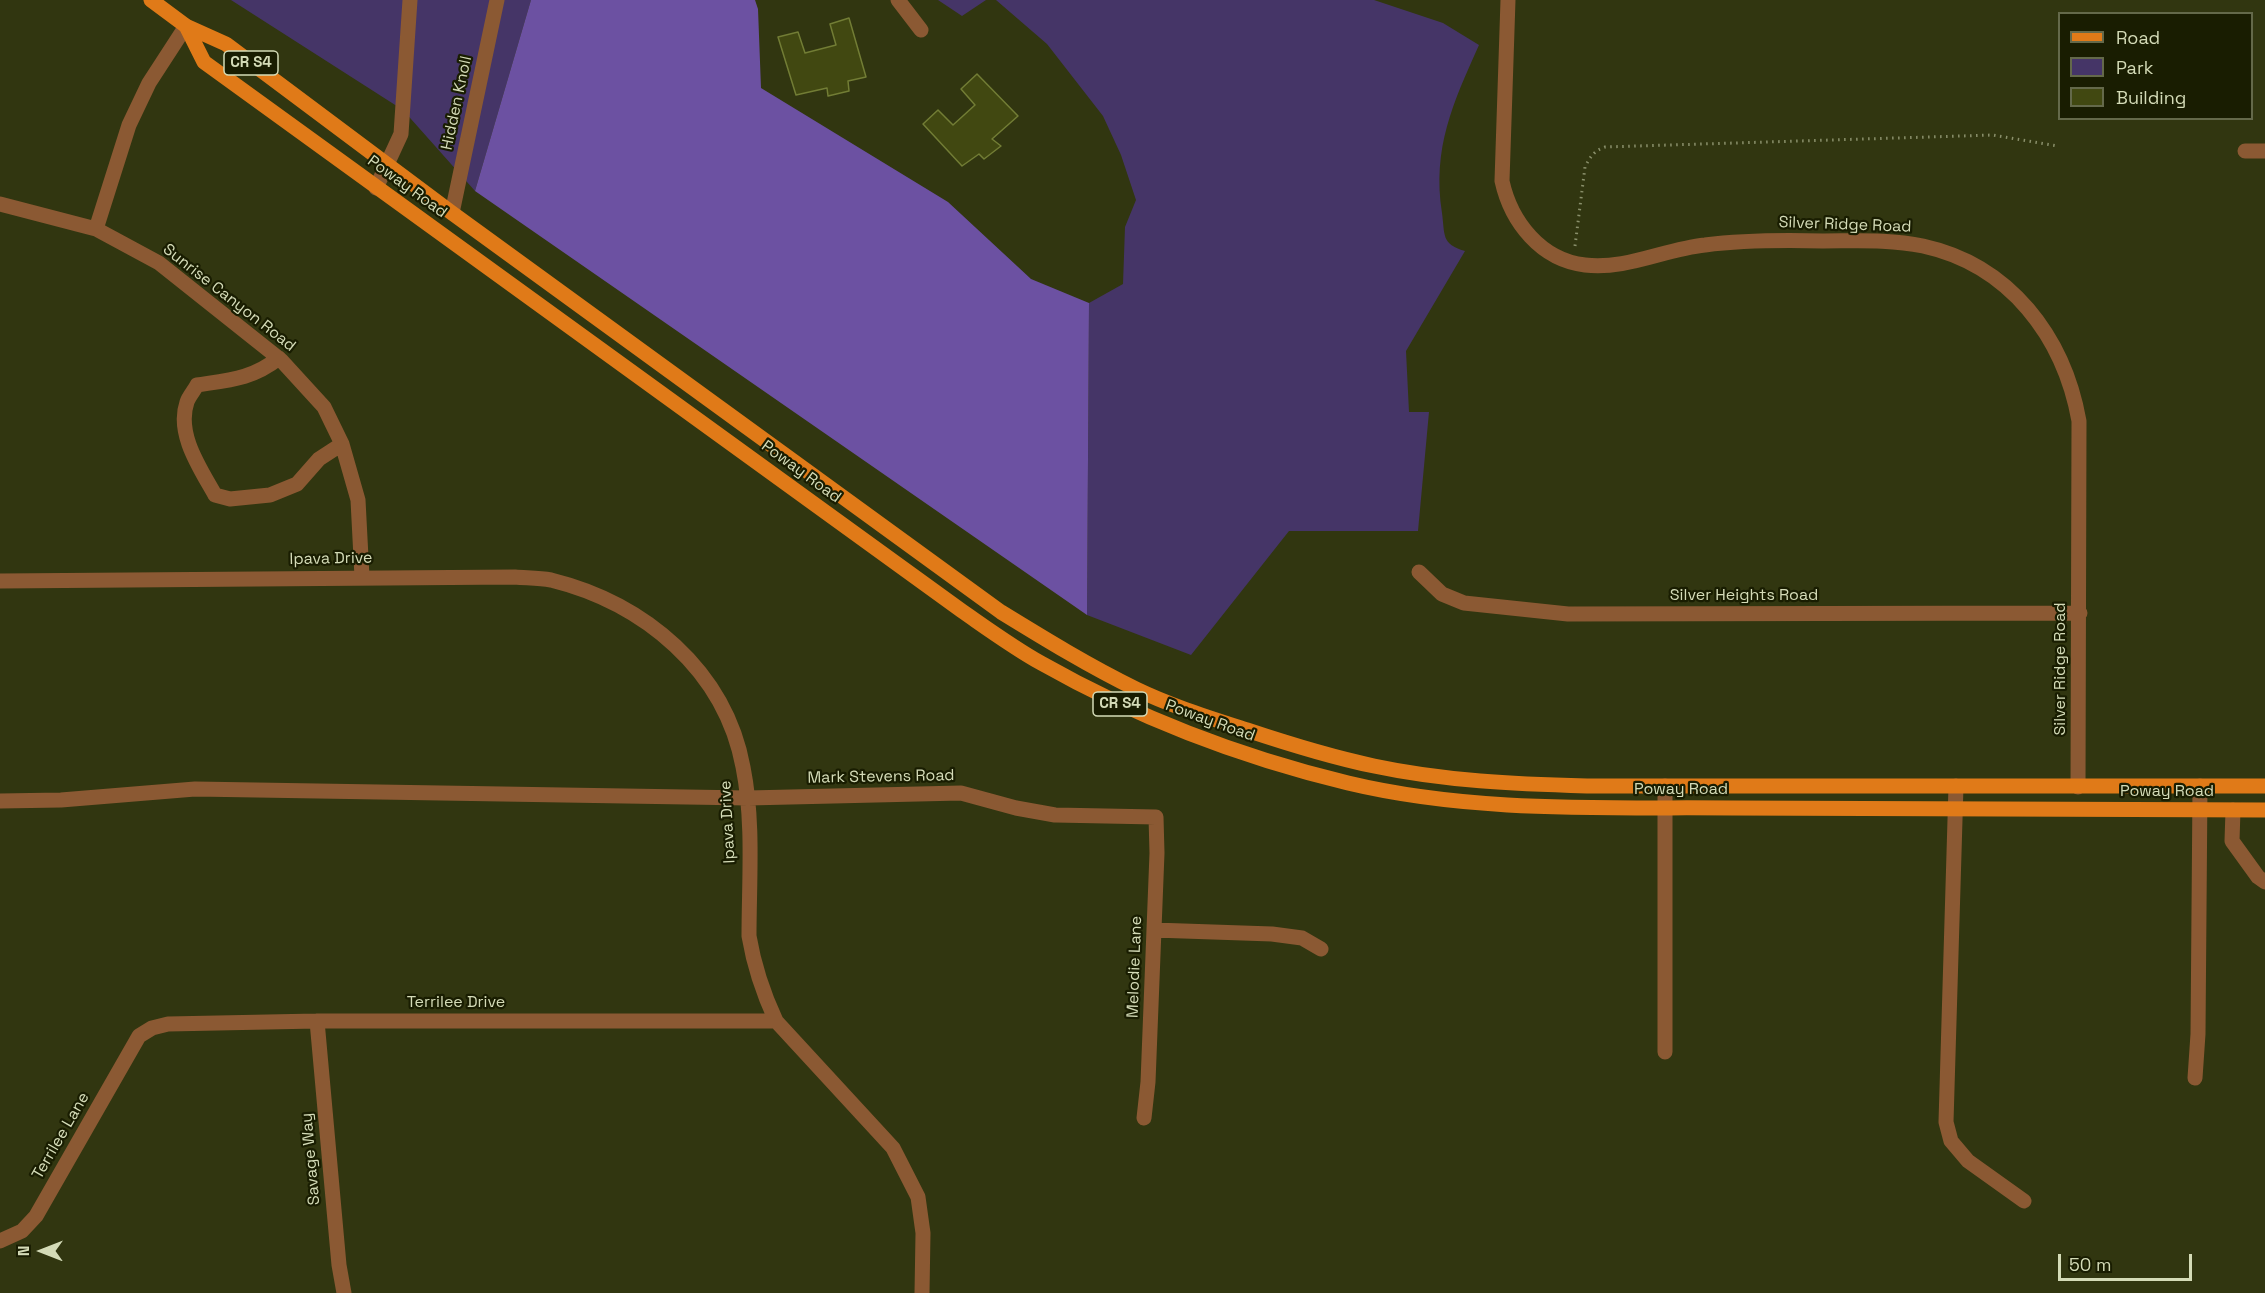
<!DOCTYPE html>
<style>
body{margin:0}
#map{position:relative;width:2265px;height:1293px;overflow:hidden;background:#313610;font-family:"Space Grotesk",sans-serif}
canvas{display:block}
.legend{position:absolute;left:2058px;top:12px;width:195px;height:108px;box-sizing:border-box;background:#191d01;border:2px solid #64694a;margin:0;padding:8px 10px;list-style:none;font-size:18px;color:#d4dbb7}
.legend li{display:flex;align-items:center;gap:12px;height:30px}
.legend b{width:30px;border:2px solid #64694a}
.north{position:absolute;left:12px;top:1221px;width:60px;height:60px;-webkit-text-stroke:4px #191d01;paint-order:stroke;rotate:270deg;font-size:16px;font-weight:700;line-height:24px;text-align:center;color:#d4dbb7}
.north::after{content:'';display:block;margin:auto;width:21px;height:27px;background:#d4dbb7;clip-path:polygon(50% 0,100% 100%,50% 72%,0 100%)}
.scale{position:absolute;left:2058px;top:1254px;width:134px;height:27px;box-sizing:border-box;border:3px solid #d4dbb7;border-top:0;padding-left:8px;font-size:18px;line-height:21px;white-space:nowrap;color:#d4dbb7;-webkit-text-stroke:4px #191d01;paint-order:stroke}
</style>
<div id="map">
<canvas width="2265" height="1293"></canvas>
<ul class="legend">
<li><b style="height:8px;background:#e07a18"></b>Road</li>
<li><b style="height:16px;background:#453567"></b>Park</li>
<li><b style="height:16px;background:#414811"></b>Building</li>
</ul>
<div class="north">N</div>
<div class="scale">50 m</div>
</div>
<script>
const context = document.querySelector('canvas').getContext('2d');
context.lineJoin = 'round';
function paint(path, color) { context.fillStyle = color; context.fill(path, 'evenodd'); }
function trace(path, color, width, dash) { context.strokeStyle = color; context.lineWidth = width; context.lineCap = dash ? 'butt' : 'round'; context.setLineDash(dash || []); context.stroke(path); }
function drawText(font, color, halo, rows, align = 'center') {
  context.font = font + ' "Space Grotesk",sans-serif'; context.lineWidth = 4.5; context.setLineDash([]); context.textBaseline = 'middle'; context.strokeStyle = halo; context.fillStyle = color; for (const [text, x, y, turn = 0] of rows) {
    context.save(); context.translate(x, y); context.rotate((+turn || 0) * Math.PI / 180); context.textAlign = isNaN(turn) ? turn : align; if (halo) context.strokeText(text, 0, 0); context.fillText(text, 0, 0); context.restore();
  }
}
const green = new Path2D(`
 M231,0H531L475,191L403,110Z
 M938,0H986L962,16Z
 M996,0H1374L1443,23L1479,45C1453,103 1432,148 1442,213C1445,235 1441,244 1465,251L1406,351L1409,412H1429L1418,531H1289L1191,655L1087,615L1089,303L1123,284L1125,227L1136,200L1121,155L1103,116L1047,44Z`);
const forest = new Path2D(`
 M531,0H755L758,9L761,88L948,202L1031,279L1089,303L1087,615L475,191Z`);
const building = new Path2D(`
 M849,18L866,77L848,81L849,91L828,96L827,88L796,95L778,37L798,32L805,53L836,45L830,24Z
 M977,74L1018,116L992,139L1001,146L984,159L979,154L962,166L923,124L938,110L953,125L975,105L961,89Z`);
const path = new Path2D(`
 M1575,246L1585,167C1590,157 1594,151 1605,147L1993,135L2057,146`);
const minor = new Path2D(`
 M898,0L921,30
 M1508,0L1502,181C1511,222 1541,260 1585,265C1626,270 1665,249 1705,245C1744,240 1784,240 1823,241C1856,241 1890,239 1923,246C2010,265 2064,337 2079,421L2078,787
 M2245,151H2265
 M376,188L401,134L410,0
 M0,204L96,229L159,263L281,360L324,407L342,444L358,500L362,577
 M452,213L497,0
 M96,229L129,125L149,83L186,26
 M279,358C252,379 230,380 197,385C194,391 189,396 187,402C176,434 200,468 215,495L230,499L270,495L297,484L319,459L342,444
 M1419,572L1442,594L1464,603L1568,614L2080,613
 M0,581L515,577C526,578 539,578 551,580C644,603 725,670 743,767C754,822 749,881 749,936C754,966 763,993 776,1021L893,1148L918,1197L923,1233L922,1293
 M1665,786V1052
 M1956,786L1946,1122L1951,1141L1968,1161L2024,1201
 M0,801L61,800L195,789L748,798L961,793L1016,808L1055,815L1156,817L1157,853L1148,1082L1144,1118
 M2233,810L2232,841L2258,877L2265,882
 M1154,930L1272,934L1302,938L1321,949
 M317,1021L339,1265L344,1293
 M2195,1078L2198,1034L2200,786
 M0,1241L22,1231L36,1216L139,1036L152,1028L168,1024L317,1021H776`);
const major = new Path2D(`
 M151,0L186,26L226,44L452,213L1001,612C1045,639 1089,666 1136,689C1171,706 1210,718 1247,730C1289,744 1331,757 1374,766C1444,781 1516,784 1587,786H2265
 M186,26L204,62L962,611C988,629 1014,648 1041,663C1138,718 1240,757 1348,783C1473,813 1604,807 1732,808C1909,809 2087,809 2265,810`);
const shields = [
 [251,63,54],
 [1120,704,54]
];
const shieldNames = [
 ["CR S4",251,63],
 ["CR S4",1120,704]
];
const streetNames = [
 ["Hidden Knoll",457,103,-78],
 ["Poway Road",407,187,36],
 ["Silver Ridge Road",1845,225,2],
 ["Sunrise Canyon Road",229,298,38],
 ["Poway Road",801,472,36],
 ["Ipava Drive",331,559,-1],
 ["Silver Heights Road",1744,596],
 ["Silver Ridge Road",2061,669,-90],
 ["Poway Road",1210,721,20],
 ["Mark Stevens Road",881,777,-1],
 ["Poway Road",1681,790],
 ["Poway Road",2167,792],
 ["Ipava Drive",728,822,-93],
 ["Melodie Lane",1135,967,-88],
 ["Terrilee Drive",456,1003],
 ["Terrilee Lane",61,1136,-60],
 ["Savage Way",311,1159,-95]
];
paint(green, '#453567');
paint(forest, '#6c51a2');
paint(building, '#414811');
trace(building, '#727d35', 1.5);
trace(path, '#8a906b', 3, [1.5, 4.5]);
trace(minor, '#8b5933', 15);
trace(major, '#e07a18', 15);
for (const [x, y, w] of shields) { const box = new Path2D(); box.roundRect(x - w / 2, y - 12, w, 24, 4.5); context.fillStyle = '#191d01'; context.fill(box); trace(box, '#d4dbb7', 1.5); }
drawText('bold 15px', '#d4dbb7', null, shieldNames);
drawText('16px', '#d4dbb7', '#191d01', streetNames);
</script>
